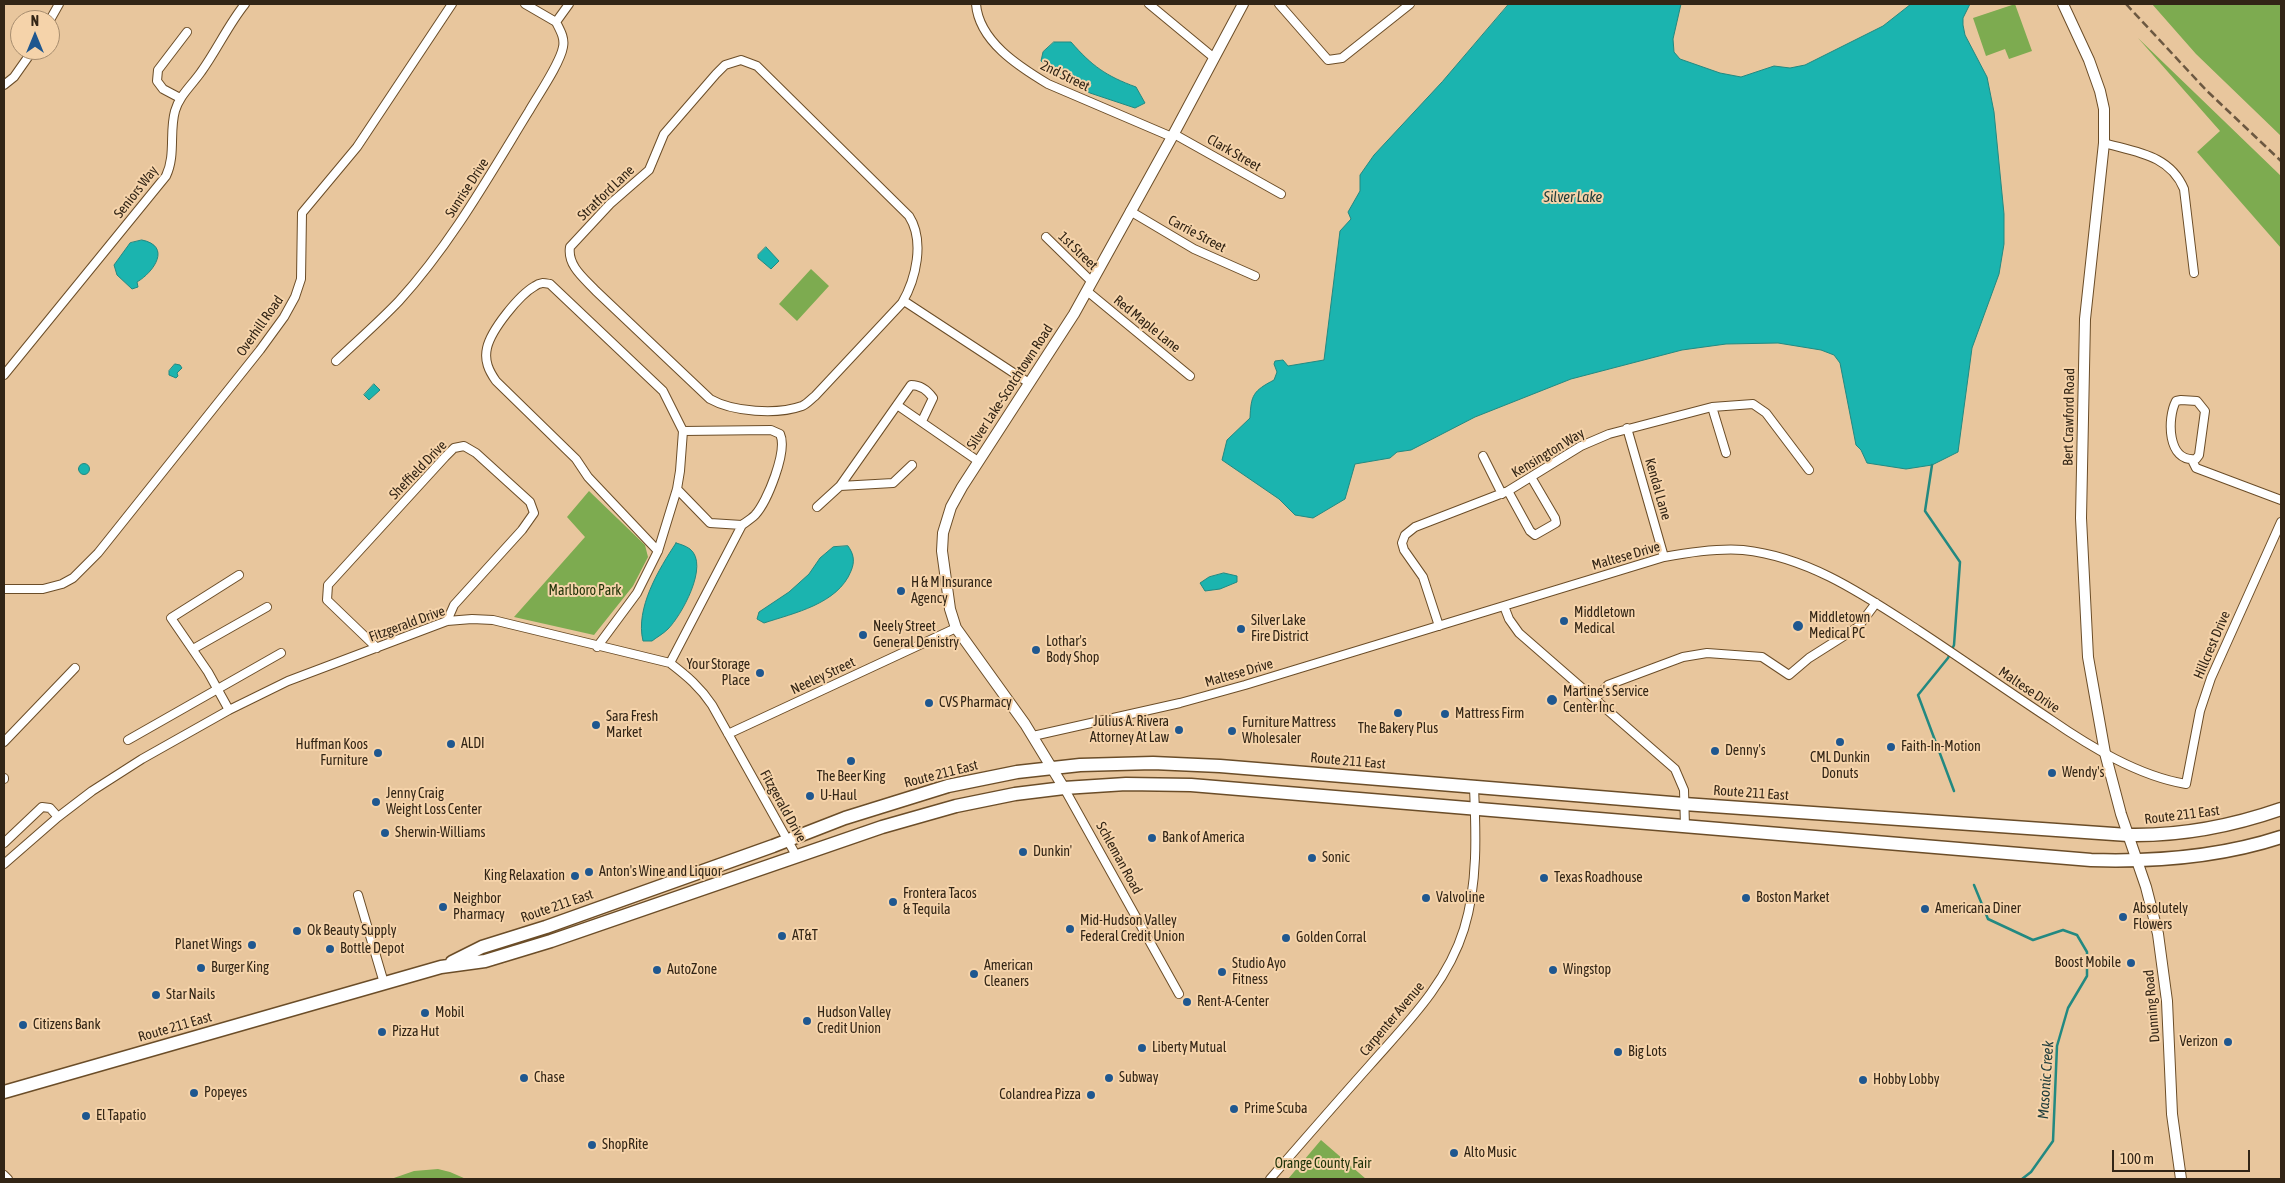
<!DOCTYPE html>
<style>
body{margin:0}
#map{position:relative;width:2285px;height:1183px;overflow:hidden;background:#e8c69d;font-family:"Asap Condensed",sans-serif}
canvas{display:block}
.frame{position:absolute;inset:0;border:5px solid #322516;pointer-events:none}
.north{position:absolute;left:10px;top:10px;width:50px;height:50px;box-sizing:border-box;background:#f5d3aa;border:1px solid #a78d6f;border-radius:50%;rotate:0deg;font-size:14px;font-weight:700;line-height:20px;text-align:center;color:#322516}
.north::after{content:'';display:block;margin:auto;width:18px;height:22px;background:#1f578f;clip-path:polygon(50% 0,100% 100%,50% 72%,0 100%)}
.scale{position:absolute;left:2112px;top:1150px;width:138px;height:22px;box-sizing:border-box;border:2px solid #322516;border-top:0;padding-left:6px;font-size:15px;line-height:18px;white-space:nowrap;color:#322516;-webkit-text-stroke:4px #f5d3aa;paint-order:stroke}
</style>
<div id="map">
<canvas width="2285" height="1183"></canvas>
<div class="frame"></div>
<div class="north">N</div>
<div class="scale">100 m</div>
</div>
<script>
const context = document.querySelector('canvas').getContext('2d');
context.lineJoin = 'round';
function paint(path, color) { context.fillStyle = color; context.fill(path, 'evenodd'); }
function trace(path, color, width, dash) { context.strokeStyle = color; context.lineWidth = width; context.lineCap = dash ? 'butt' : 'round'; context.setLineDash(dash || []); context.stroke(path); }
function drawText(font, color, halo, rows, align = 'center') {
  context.font = font + ' "Asap Condensed",sans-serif'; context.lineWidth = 4; context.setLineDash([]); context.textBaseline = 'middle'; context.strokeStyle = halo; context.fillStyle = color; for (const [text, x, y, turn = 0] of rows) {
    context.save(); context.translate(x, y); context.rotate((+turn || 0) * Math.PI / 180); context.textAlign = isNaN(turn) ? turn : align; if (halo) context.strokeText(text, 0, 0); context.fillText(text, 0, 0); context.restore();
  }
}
const green = new Path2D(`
 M2015,4L2032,51L2009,59L2005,49L1986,56L1973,18Z
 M2152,4H2281V136L2196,54Z
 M2138,38L2281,176V248L2197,152L2220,131Z
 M811,269L829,286L797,321L779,304Z
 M589,491L645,545L648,557L633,586L594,635L514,617L585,537L567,517Z
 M1321,1140L1366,1179H1288Z
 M438,1169L450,1172L466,1179H391L414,1171Z`);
const water = new Path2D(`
 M1509,4H1681L1673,39L1674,52L1680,59L1720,73L1741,77L1774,66L1790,68L1805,65L1883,26L1911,4H1970L1963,18V25L1965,35L1987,77L1994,112L2004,214V244L1999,274L1972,348L1958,452L1932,465L1906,469L1867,463L1861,450L1856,445L1840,363L1834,355L1821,350L1778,343L1726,344L1682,350L1571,379L1475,417L1411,450L1397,452L1390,458L1355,464L1345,499L1313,518L1295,515L1279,499L1222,460L1227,440L1250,418C1251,395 1253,391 1274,380L1277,372L1274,364L1275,361L1283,360L1288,366L1324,360L1340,231L1351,219L1348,212L1360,191V175L1374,155L1442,82Z
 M1054,42H1071C1092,66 1106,76 1136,87L1145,103L1135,108L1090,93L1070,82L1041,61L1043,52Z
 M142,240C172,246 154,272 137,282L138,287L132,289L117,275L114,265L130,243Z
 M766,247L779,261L771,269L758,258V255Z
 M175,364L180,365L182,368L177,373L178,376L176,378L169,375V371Z
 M374,384L380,390L369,400L364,395Z
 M78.5 469a5.5 5.5 0 1 1 11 0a5.5 5.5 0 1 1-11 0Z
 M676,543C680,544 686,546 690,549C710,565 681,616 668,629C663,634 657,637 652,641H643C635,608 659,569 676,543Z
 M848,546C854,554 855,562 851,571C838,604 794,613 764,623L757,619L759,612L789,592L809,574L820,558L833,547Z
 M1224,573L1237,576V582L1220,589L1205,591L1200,583L1209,577Z`);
const stream = new Path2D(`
 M1932,465L1925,511L1960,562L1954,645L1948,658L1918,695L1954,791
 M1974,885L1988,919L2033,940L2063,930L2077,935L2087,952V976L2068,1008L2057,1046L2053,1141L2031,1172L2022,1179`);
const minor = new Path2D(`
 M525,4L556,22
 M976,4C979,41 1018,66 1048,84L1172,137
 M1149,4L1213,57
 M1279,4L1328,60L1342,58L1410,4
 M50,20L59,4
 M556,22L569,4
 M741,60L757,66L909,216C925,241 916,279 902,303L815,396C811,399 807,404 802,406C777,415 733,412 710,399L596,291C585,279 567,266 570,247L610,204L649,170L664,134L716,74L725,65Z
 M4,85L14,77L33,50
 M180,98L163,89L157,81L158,70L187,32
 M1174,134L1281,194
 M2104,143C2136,152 2170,155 2184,189L2194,273
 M1130,211L1194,249L1255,276
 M1046,237L1092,282
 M1087,291L1190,376
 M904,301L1029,383
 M336,361C357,341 379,322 399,301C451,244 489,176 529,111C538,95 560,64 563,47C565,38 560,30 556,22
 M4,375L166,176C176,155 169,132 175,111C179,96 192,85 201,72C217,50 228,25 245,4
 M2181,400L2197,401L2205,411L2199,455L2196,459C2167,463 2167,418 2176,401Z
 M897,405L978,461
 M1712,407L1726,453
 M1627,428L1664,557
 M1483,456L1502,494
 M2192,460L2196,468L2281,500
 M840,486L911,385C920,385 928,391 933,398L922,421
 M677,489L710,523L742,525C746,522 751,519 755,515C767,502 788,451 780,434L771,430L683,431
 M1508,491L1530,531L1535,535L1556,523L1555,518L1531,477
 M817,507L840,486L893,483L912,465
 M4,589H43L62,584L73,578L98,553L260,350L284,317L295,297L301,279L302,213L357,147L452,4
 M1504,606L1509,619L1519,633L1675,769L1684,790L1685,827
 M1439,626L1423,577L1404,550L1402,543L1405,535L1415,527L1508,491L1581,446L1609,434L1712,407L1753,404L1766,413L1809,470
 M597,647L637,593L658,551L677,489L680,471L683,431L663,391L550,284C544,283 540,282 535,286C519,295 491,330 487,348C484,361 489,371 496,381L576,459L588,477L658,551
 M377,648L327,600L328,585L445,457L454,448L464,446L476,453L530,502L534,513L522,530L454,605L447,621
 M193,649L267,607
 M670,663L742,525
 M1596,698L1608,685L1683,657L1707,653L1762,657L1789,675L1809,658L1858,627L1876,603
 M229,710L208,672L171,618L239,575
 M728,734L956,628
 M1033,736L1180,703L1245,685L1664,557C1691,552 1717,548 1743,550C1809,557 1864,595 1918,630C1962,659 2006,690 2050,719C2089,746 2138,776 2186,784L2200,711L2211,678L2281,522
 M128,740L281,653
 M4,742L75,668
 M4,779V778
 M1064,788L1179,994
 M4,843L42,807L50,808L58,817
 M4,864L58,817L92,791L142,759L229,710L288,681L447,621L472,619L493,620L670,663C687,676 700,687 712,705L797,857
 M358,895L384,983
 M4,1175L8,1179
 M1270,1179C1303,1141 1336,1103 1370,1065C1406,1024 1447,984 1464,929C1478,884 1476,833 1474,787`);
const tertiary = new Path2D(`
 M2063,4L2089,60L2100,91L2104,109V143L2085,319L2081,518L2088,657L2105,753L2121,814L2146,887L2158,934L2167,1001L2172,1114L2181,1179
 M1064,788L1025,724L956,628L950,609L942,551L943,533L951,507L962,487L1074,314L1172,137L1243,4`);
const primary = new Path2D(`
 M452,962L482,947L546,927L773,846L845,818L948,786L1017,772L1080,765L1153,763L1220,766L1684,804L2128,835C2180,836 2232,826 2281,809
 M4,1092L441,967L485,961L551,941L882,827L956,806L1015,794L1064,788L1126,784L1191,785L2091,860C2155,862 2220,857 2281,837`);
const rail = new Path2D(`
 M2126,4L2207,91L2281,161`);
const markers = [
 [901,591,5,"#1f578f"],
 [1564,621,5,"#1f578f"],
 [1798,626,6,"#1f578f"],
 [1241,629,5,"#1f578f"],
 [863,635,5,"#1f578f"],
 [1036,650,5,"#1f578f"],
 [760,673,5,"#1f578f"],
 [1552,700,6,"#1f578f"],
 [929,703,5,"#1f578f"],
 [1398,713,5,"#1f578f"],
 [1445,714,5,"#1f578f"],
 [596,725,5,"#1f578f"],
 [1179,730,5,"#1f578f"],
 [1232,731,5,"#1f578f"],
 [1840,742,5,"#1f578f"],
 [451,744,5,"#1f578f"],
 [1891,747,5,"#1f578f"],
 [1715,751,5,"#1f578f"],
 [378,753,5,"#1f578f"],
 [851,761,5,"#1f578f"],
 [2052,773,5,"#1f578f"],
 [810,796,5,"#1f578f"],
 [376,802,5,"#1f578f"],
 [385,833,5,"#1f578f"],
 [1152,838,5,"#1f578f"],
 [1023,852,5,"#1f578f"],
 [1312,858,5,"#1f578f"],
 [589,872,5,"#1f578f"],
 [575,876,5,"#1f578f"],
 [1544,878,5,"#1f578f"],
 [1426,898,5,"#1f578f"],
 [1746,898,5,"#1f578f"],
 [893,902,5,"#1f578f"],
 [443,907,5,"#1f578f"],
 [1925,909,5,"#1f578f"],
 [2123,917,5,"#1f578f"],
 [1070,929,5,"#1f578f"],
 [297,931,5,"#1f578f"],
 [782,936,5,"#1f578f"],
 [1286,938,5,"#1f578f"],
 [252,945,5,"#1f578f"],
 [330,949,5,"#1f578f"],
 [2131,963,5,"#1f578f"],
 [201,968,5,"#1f578f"],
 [657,970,5,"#1f578f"],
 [1553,970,5,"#1f578f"],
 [1222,972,5,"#1f578f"],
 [974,974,5,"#1f578f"],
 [156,995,5,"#1f578f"],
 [1187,1002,5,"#1f578f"],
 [425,1013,5,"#1f578f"],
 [807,1021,5,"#1f578f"],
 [23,1025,5,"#1f578f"],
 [382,1032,5,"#1f578f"],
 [2228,1042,5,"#1f578f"],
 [1142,1048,5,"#1f578f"],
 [1618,1052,5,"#1f578f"],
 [524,1078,5,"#1f578f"],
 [1109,1078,5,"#1f578f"],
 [1863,1080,5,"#1f578f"],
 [194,1093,5,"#1f578f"],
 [1091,1095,5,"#1f578f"],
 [1234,1109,5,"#1f578f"],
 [86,1116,5,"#1f578f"],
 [592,1145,5,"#1f578f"],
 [1454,1153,5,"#1f578f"]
];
const streetNames = [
 ["2nd Street",1065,76,26],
 ["Clark Street",1234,153,30],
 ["Sunrise Drive",467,188,-57],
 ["Seniors Way",136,192,-52],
 ["Stratford Lane",606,193,-44],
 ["Carrie Street",1197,234,28],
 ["1st Street",1078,251,44],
 ["Red Maple Lane",1147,324,39],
 ["Overhill Road",260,326,-55],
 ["Silver Lake-Scotchtown Road",1010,387,-57],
 ["Bert Crawford Road",2069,417,-89],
 ["Kensington Way",1548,453,-31],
 ["Sheffield Drive",418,470,-46],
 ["Kendal Lane",1658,489,74],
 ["Maltese Drive",1626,556,-16],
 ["Fitzgerald Drive",407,624,-20],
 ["Hillcrest Drive",2212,645,-67],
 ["Maltese Drive",1239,673,-16],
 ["Neeley Street",823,676,-25],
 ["Maltese Drive",2029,690,34],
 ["Route 211 East",1348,761,5],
 ["Route 211 East",941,774,-14],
 ["Route 211 East",1751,793,4],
 ["Fitzgerald Drive",783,806,61],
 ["Route 211 East",2182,815,-7],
 ["Schleman Road",1119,858,61],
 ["Route 211 East",557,906,-19],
 ["Dunning Road",2152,1006,-95],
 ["Carpenter Avenue",1392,1019,-50],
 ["Route 211 East",175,1027,-16]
];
const poiNames = [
 ["H & M Insurance",911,583],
 ["Agency",911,599],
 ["Middletown",1574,613],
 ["Medical",1574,629],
 ["Middletown",1809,618],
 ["Medical PC",1809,634],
 ["Silver Lake",1251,621],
 ["Fire District",1251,637],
 ["Neely Street",873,627],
 ["General Denistry",873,643],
 ["Lothar's",1046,642],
 ["Body Shop",1046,658],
 ["Your Storage",750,665,"right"],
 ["Place",750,681,"right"],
 ["Martine's Service",1563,692],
 ["Center Inc",1563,708],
 ["CVS Pharmacy",939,703],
 ["Mattress Firm",1455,714],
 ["Sara Fresh",606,717],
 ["Market",606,733],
 ["Julius A. Rivera",1169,722,"right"],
 ["Attorney At Law",1169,738,"right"],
 ["Furniture Mattress",1242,723],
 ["Wholesaler",1242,739],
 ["The Bakery Plus",1398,729,"center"],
 ["ALDI",461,744],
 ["Huffman Koos",368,745,"right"],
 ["Furniture",368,761,"right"],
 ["Faith-In-Motion",1901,747],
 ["Denny's",1725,751],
 ["CML Dunkin",1840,758,"center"],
 ["Donuts",1840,774,"center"],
 ["Wendy's",2062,773],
 ["The Beer King",851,777,"center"],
 ["Jenny Craig",386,794],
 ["Weight Loss Center",386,810],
 ["U-Haul",820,796],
 ["Sherwin-Williams",395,833],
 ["Bank of America",1162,838],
 ["Dunkin'",1033,852],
 ["Sonic",1322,858],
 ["Anton's Wine and Liquor",599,872],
 ["King Relaxation",565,876,"right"],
 ["Texas Roadhouse",1554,878],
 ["Frontera Tacos",903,894],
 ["& Tequila",903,910],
 ["Valvoline",1436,898],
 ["Boston Market",1756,898],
 ["Neighbor",453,899],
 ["Pharmacy",453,915],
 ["Americana Diner",1935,909],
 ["Absolutely",2133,909],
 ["Flowers",2133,925],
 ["Mid-Hudson Valley",1080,921],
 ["Federal Credit Union",1080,937],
 ["Ok Beauty Supply",307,931],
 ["AT&T",792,936],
 ["Golden Corral",1296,938],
 ["Planet Wings",242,945,"right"],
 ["Bottle Depot",340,949],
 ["Boost Mobile",2121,963,"right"],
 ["Studio Ayo",1232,964],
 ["Fitness",1232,980],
 ["American",984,966],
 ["Cleaners",984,982],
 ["Burger King",211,968],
 ["AutoZone",667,970],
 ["Wingstop",1563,970],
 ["Star Nails",166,995],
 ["Rent-A-Center",1197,1002],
 ["Mobil",435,1013],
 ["Hudson Valley",817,1013],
 ["Credit Union",817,1029],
 ["Citizens Bank",33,1025],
 ["Pizza Hut",392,1032],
 ["Verizon",2218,1042,"right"],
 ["Liberty Mutual",1152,1048],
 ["Big Lots",1628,1052],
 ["Chase",534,1078],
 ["Subway",1119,1078],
 ["Hobby Lobby",1873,1080],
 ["Popeyes",204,1093],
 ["Colandrea Pizza",1081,1095,"right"],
 ["Prime Scuba",1244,1109],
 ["El Tapatio",96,1116],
 ["ShopRite",602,1145],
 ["Alto Music",1464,1153]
];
const parkNames = [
 ["Marlboro Park",585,591],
 ["Orange County Fair",1323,1164]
];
const waterNames = [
 ["Silver Lake",1573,197],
 ["Masonic Creek",2046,1080,-86]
];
paint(green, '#7dab50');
paint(water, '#1bb4af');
trace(water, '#228981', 1);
trace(stream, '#228981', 2.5);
trace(minor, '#6b4d28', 10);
trace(tertiary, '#6b4d28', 12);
trace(primary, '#6b4d28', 15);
trace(minor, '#fff', 8);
trace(tertiary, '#fff', 10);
trace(primary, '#fff', 12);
trace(rail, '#6c5841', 2.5, [8, 4]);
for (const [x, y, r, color] of markers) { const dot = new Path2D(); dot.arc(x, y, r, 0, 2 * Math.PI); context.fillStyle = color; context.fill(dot); trace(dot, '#f5d3aa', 2); }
drawText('14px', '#322516', '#f5d3aa', streetNames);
drawText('14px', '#322516', '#f5d3aa', poiNames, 'left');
drawText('14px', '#1e3207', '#f5d3aa', parkNames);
drawText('italic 15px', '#213e3c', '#f5d3aa', waterNames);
</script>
